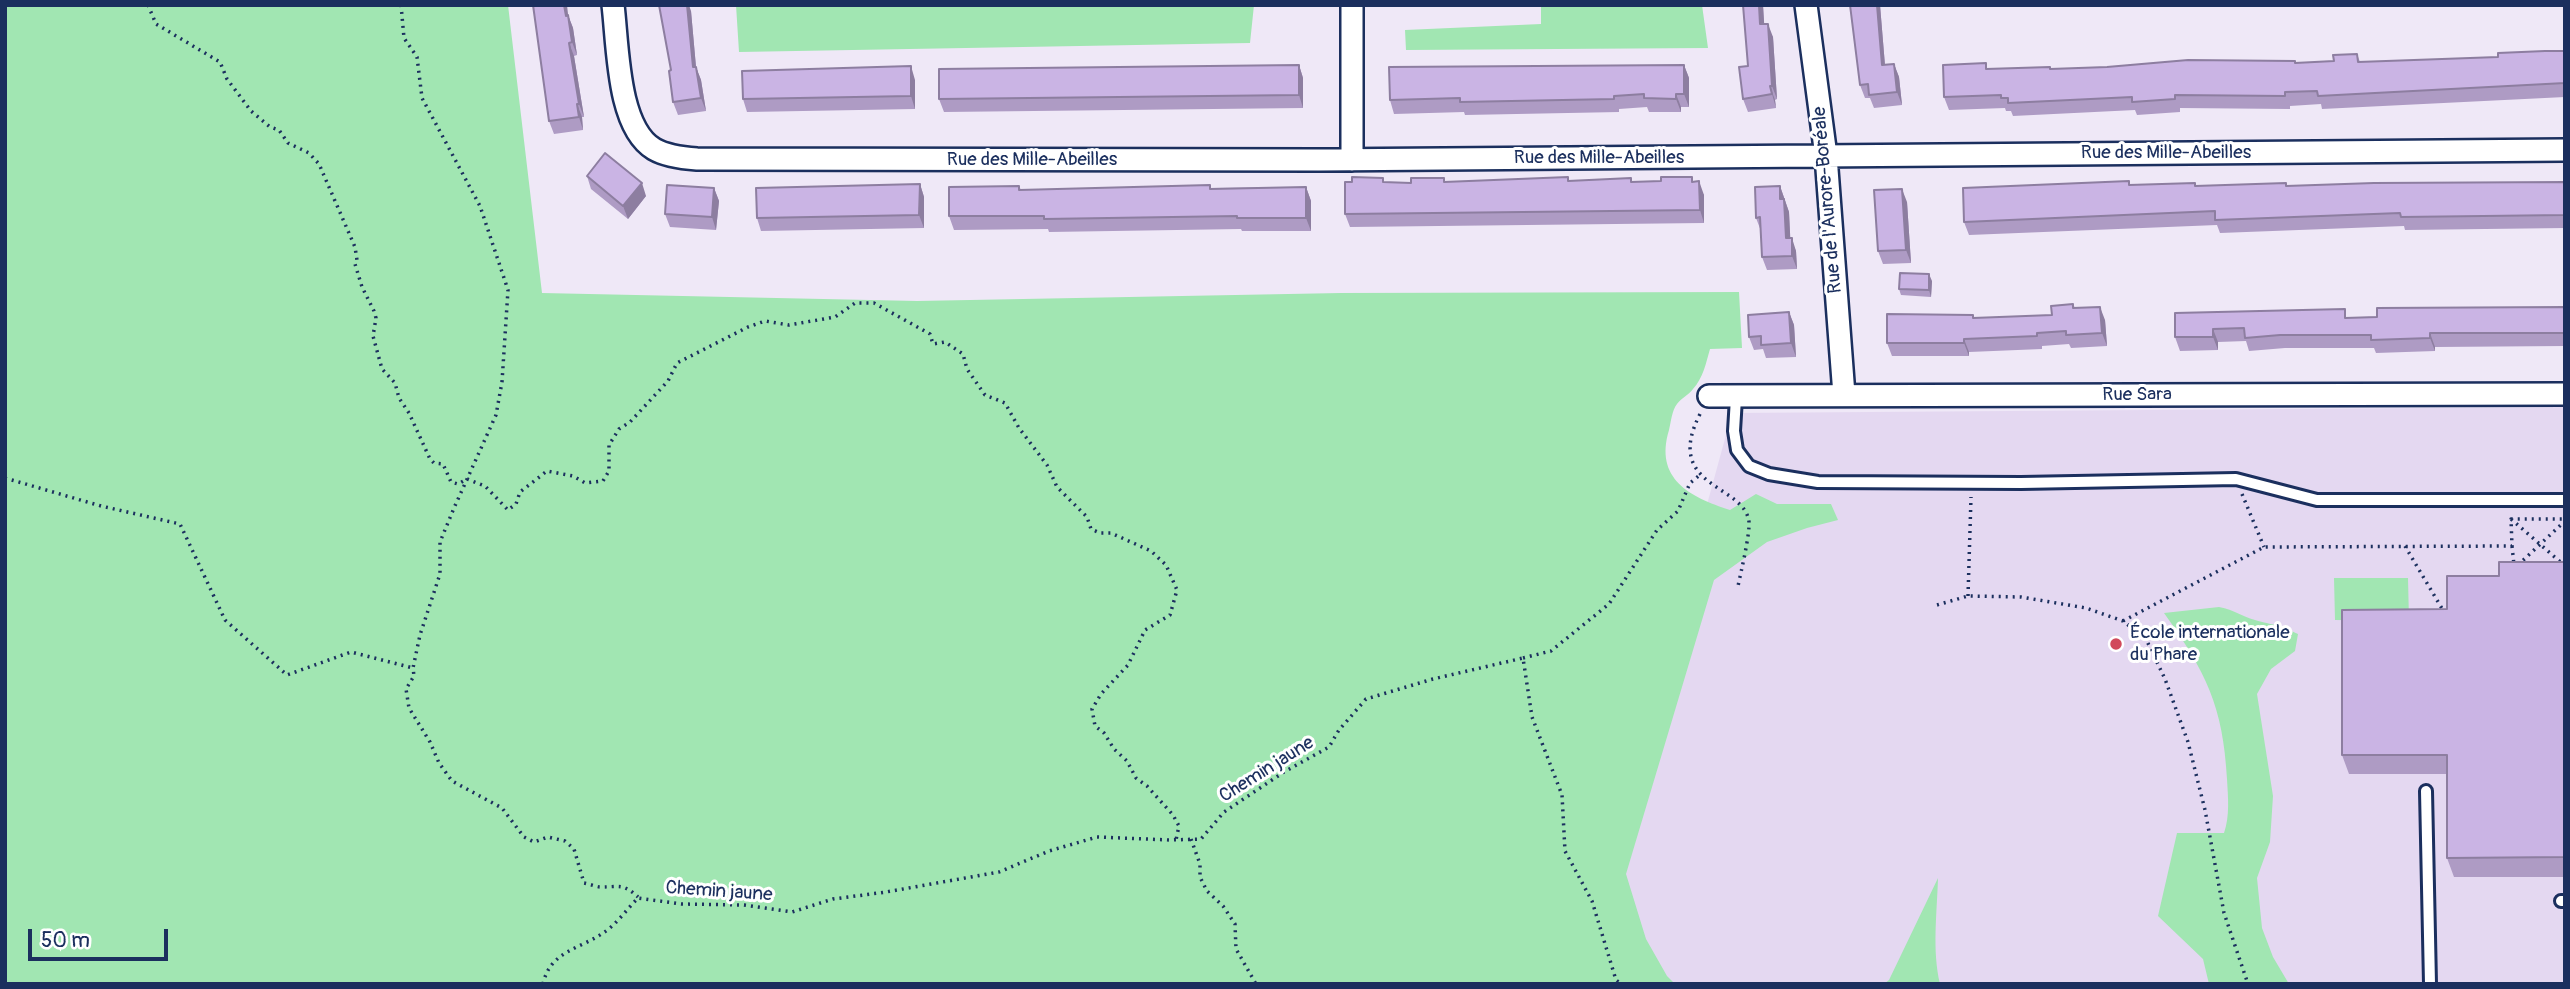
<!DOCTYPE html>
<meta charset="utf-8">
<style>
body{margin:0}
#map{position:relative;width:2570px;height:989px;overflow:hidden;background:#efe8f7;font-family:Pangolin,sans-serif}
canvas{display:block}
.frame{position:absolute;inset:0;border:7px solid #1b2f5e;pointer-events:none}
.scale{position:absolute;left:28px;top:929px;width:140px;height:32px;box-sizing:border-box;border:4px solid #1b2f5e;border-top:0;padding-left:9px;font-size:21px;line-height:24px;white-space:nowrap;color:#1b2f5e;-webkit-text-stroke:5px #fff;paint-order:stroke}
</style>
<div id="map">
<canvas width="2570" height="989"></canvas>
<div class="frame"></div>
<div class="scale">50 m</div>
</div>
<script>
const context = document.querySelector('canvas').getContext('2d');
context.lineJoin = 'round';
function paint(path, color) { context.fillStyle = color; context.fill(path, 'evenodd'); }
function trace(path, color, width, dash) { context.strokeStyle = color; context.lineWidth = width; context.lineCap = dash ? 'butt' : 'round'; context.setLineDash(dash || []); context.stroke(path); }
function drawText(font, color, halo, rows, align = 'center') {
  context.font = font + ' Pangolin,sans-serif'; context.lineWidth = 6; context.setLineDash([]); context.textBaseline = 'middle'; context.strokeStyle = halo; context.fillStyle = color; for (const [text, x, y, turn = 0] of rows) {
    context.save(); context.translate(x, y); context.rotate((+turn || 0) * Math.PI / 180); context.textAlign = isNaN(turn) ? turn : align; if (halo) context.strokeText(text, 0, 0); context.fillText(text, 0, 0); context.restore();
  }
}
const built = new Path2D(`
 M2565,407V984H1576L1732,413Z`);
const green = new Path2D(`
 M5,5H508L542,293L917,301L1341,293L1739,292L1742,348L1710,349C1706,363 1703,378 1693,389C1689,395 1681,398 1677,404C1672,410 1671,422 1669,430C1654,479 1690,497 1730,510L1756,494L1777,504H1831L1838,520L1807,528L1767,542L1714,580L1626,874L1646,939L1667,976L1675,984H5Z
 M736,5H1254L1250,43L739,52Z
 M1541,5H1702L1708,48L1406,50L1405,30L1541,24Z
 M2334,578H2408L2409,621L2335,620Z
 M2219,607C2235,610 2241,616 2255,620C2273,625 2280,625 2298,634L2295,651L2271,669L2257,694L2273,796L2270,842L2257,878L2262,928L2273,957L2289,984H2209L2203,959L2158,916L2177,833H2224C2230,816 2228,797 2227,779C2223,706 2206,672 2164,613Z
 M1938,878C1937,913 1932,950 1940,984H1884L1889,980Z`);
const path = new Path2D(`
 M148,5L156,24L220,62L227,79L251,111L270,127L279,130L288,143L309,153L319,164L355,247L357,260L355,264L362,287L374,311L376,318L373,336L382,369L395,383L399,398L409,413L430,459L434,463L443,464L451,482L458,484L465,480
 M401,5L404,38L417,57L422,98L480,206L508,290L502,382L496,415L454,508L440,542V574L420,635L413,668L414,676L406,689L409,708L430,742L439,763L452,781L502,808L524,837L534,842L548,837L565,841L574,849L584,883C590,884 596,887 601,887C619,887 623,883 638,897
 M1700,414C1662,488 1745,484 1749,522C1750,534 1741,572 1738,586
 M5,478L101,506L180,524L225,620L287,675L351,652L413,668
 M467,479L485,486L508,510L516,504L520,492L547,471L573,476L585,483L603,481L609,471V445L619,429L630,422L668,381L677,363L748,327L765,321L789,325L835,317L855,303H874L930,334L933,344L945,342L963,354L967,369L985,395L1005,403L1019,428L1047,465L1057,487L1087,517L1091,529L1100,533H1111L1151,551L1166,565L1177,590L1170,615L1145,630L1128,665L1101,694L1092,709L1095,726L1104,733L1114,749L1127,761L1136,778L1147,786L1173,815L1179,826L1176,840
 M2242,494L2264,547
 M2511,519L2565,566
 M2405,546L2444,612
 M2512,546L2514,565
 M2518,565L2565,521
 M1968,596L1971,497
 M1937,605L1968,596L2021,597L2086,608L2123,621L2146,639L2165,679L2188,742L2205,810L2224,913L2248,984
 M2123,621L2264,547L2512,546L2511,519H2565
 M1523,658L1551,651L1609,604L1657,530L1678,511L1690,483L1701,474
 M1191,839L1200,864V877L1207,891L1223,906L1235,924L1236,949L1256,984
 M543,984C550,951 580,949 603,933C616,925 627,909 638,898L681,904L744,905L792,912L833,899L886,892L999,872L1049,851L1097,837L1170,840L1201,839L1224,812L1284,772L1329,747L1339,730L1366,699L1433,679L1523,658L1532,717L1562,795L1565,851L1592,901L1616,980L1621,984`);
const service = new Path2D(`
 M1736,398L1734,431L1737,450L1749,466L1769,474L1818,482L2021,483L2236,479L2317,500H2565
 M2426,791L2430,984
 M2561,901H2565`);
const minor = new Path2D(`
 M613,5C618,45 617,127 654,149C666,156 683,158 697,159L1319,160L2565,150
 M1352,5V160
 M1806,5L1826,156L1844,395
 M1709,396L2565,394`);
const wall = new Path2D(`
 M1743,5H1763L1764,24L1773,37L1777,99L1775,100L1776,108L1748,112L1743,99L1748,66Z
 M1850,5H1880L1885,65L1894,64L1899,77L1902,105L1874,108L1870,98H1865L1860,85Z
 M691,11L696,67L701,80L706,111L678,115L673,102L671,70Z
 M568,15L573,28L577,55L574,56L584,117H582L583,130L554,134L549,121Z
 M2565,51V97L2322,109L2321,104L2290,106V109L2180,108V112L2137,115L2135,110L2013,116L2011,111H2006L2005,108L1949,110L1944,97L1988,69H2051L2295,61L2296,63L2334,61L2357,54L2360,62L2498,57Z
 M1299,65L1303,78V108L944,112L939,99Z
 M1684,65L1689,78V107H1681V112H1649L1647,107L1619,109V112L1465,115L1464,112L1394,114L1390,100Z
 M915,80V109L747,112L743,99Z
 M587,176L646,196L628,219L591,189Z
 M1568,177L1569,181L1631,178L1632,182H1694L1704,195V223L1350,227L1345,214L1384,182H1445Z
 M2565,182V228L2405,230L2404,226L2220,233L2217,225L1969,235L1964,222L2131,185L2195,183L2196,186H2287Z
 M920,184L924,197V228L761,231L757,218Z
 M1019,186L1021,190L1306,187L1311,201V231H1242L1241,229L1049,232L1048,229L954,230L949,216Z
 M1780,186L1789,212L1790,238L1796,251L1797,269L1767,270L1762,257L1761,231L1756,218Z
 M714,188L719,201L716,230L670,227L665,214Z
 M1907,202L1911,263L1883,264L1878,251Z
 M1932,281L1931,297L1901,295L1899,289Z
 M2073,304L2075,308L2105,320L2107,346L2071,348L2069,344L2042,346V349L1969,352V356H1892L1887,343L1974,318L2052,315Z
 M2565,307V346L2435,347V351L2376,353L2374,348H2285L2249,351L2246,341L2218,342V350L2180,351L2175,337V313L2348,318Z
 M1789,312L1794,325L1796,357L1766,358L1763,349L1754,350L1749,337Z
 M2565,562V877H2454L2447,858V774H2349L2342,755L2447,609L2499,576Z`);
const shadedWall = new Path2D(`
 M564,5H567L569,23L568,15L573,28L577,55L572,42Z
 M685,5H689L691,11L696,67L701,80L706,111L701,98L693,67Z
 M1759,5H1763L1765,37L1760,24Z
 M1877,5H1880L1886,78L1882,65Z
 M1768,24L1773,37L1777,99L1772,86Z
 M569,43L574,56L584,117L579,104Z
 M1894,64L1899,77L1902,105L1897,92Z
 M1299,65L1303,78V108L1299,95Z
 M1684,65L1689,78V107L1684,94Z
 M911,66L915,80V109L911,96Z
 M1770,86L1775,100L1776,108L1772,94Z
 M1676,94L1681,107V112L1676,99Z
 M577,104L582,117L583,130L579,117Z
 M1699,181L1704,195V223L1700,210Z
 M642,183L646,196L628,219L623,206Z
 M920,184L924,197V228L919,215Z
 M1780,186L1789,212L1791,252L1786,238L1780,199Z
 M1306,187L1311,201V231L1306,218Z
 M714,188L719,201L716,230L712,217Z
 M1902,189L1907,202L1911,263L1906,250Z
 M1792,238L1796,251L1797,269L1792,256Z
 M1929,274L1932,281L1931,297L1929,290Z
 M2100,307L2105,320L2107,346L2102,333Z
 M1789,312L1794,325L1796,357L1791,343Z
 M2213,329L2218,342V350L2213,337Z
 M2430,333L2435,347V351L2430,338Z
 M1964,339L1969,352V356L1964,343Z`);
const building = new Path2D(`
 M533,5H564L566,16L568,15L572,42L569,43L579,104H577L579,117L549,121Z
 M659,5H687L693,67H696L701,98L673,102L669,71L671,70Z
 M1743,5H1759L1760,24H1768L1772,86H1770L1772,94L1743,99L1739,67L1748,66Z
 M1850,5H1877L1882,65L1894,64L1897,92L1869,95L1868,84L1860,85Z
 M2545,51H2565V83L2318,96L2317,91L2285,92V96L2175,95V99L2132,102V97L2008,103V98H2001V95L1944,97L1943,65L1986,63V69L2050,67V69L2107,67L2188,60L2295,61V63L2334,61L2333,55L2357,54L2358,62L2498,57V53Z
 M1299,65V95L939,99V69Z
 M1684,65V94H1676V99L1644,98V94L1614,96V99L1460,102V98L1390,100L1389,67Z
 M911,66V96L743,99L742,71Z
 M605,153L642,183L623,206L587,176Z
 M1352,177L1383,178V182L1411,183V178H1444V182L1568,177V181L1631,178V182L1661,181V177H1692V182L1699,181L1700,210L1345,214V182H1352Z
 M2129,181V185L2195,183V186L2286,183V186L2374,183L2565,182V215L2401,217L2400,213L2215,220V211L1964,222L1963,188Z
 M920,184L919,215L757,218L756,188Z
 M667,185L714,188L712,217L665,214Z
 M1210,185V189L1306,187V218H1237V216L1044,219V216H949V187L1019,186V190Z
 M1780,186V199H1784L1786,238H1792V256L1762,257L1760,217L1756,218L1755,187Z
 M1902,189L1906,250L1878,251L1874,190Z
 M1900,273L1929,274V290L1899,289Z
 M2073,304V308L2100,307L2102,333L2066,335V331L2037,333V336L1964,339V343H1887V314L1973,315V318L2052,315L2051,306Z
 M2565,307V333H2430V338L2371,340V335H2280L2245,338L2244,328L2213,329V337H2175V313L2345,309V318L2377,317V308Z
 M1789,312L1791,343L1761,345V336L1749,337L1748,315Z
 M2499,562H2565V857L2447,858V755H2342V610L2447,609V576H2499Z`);
const markers = [
 [2116,644,7,"#d1495b"]
];
const streetNames = [
 ["Rue des Mille-Abeilles",2166,153],
 ["Rue des Mille-Abeilles",1599,158],
 ["Rue des Mille-Abeilles",1032,160],
 ["Rue de l'Aurore-Boréale",1828,200,-95],
 ["Rue Sara",2137,395],
 ["Chemin jaune",1267,770,-32],
 ["Chemin jaune",719,892,4]
];
const poiNames = [
 ["École internationale",2130,633],
 ["du Phare",2130,655]
];
paint(built, '#e4d8f1');
paint(green, '#a1e6b2');
trace(service, '#1b2f5e', 16);
trace(minor, '#1b2f5e', 26);
trace(path, '#1b2f5e', 3.5, [2, 5]);
trace(service, '#fff', 10);
trace(minor, '#fff', 21);
paint(wall, '#ae9bc4');
paint(shadedWall, '#8d7ea0');
paint(building, '#cab4e4');
trace(building, '#8d7ea0', 2);
for (const [x, y, r, color] of markers) { const dot = new Path2D(); dot.arc(x, y, r, 0, 2 * Math.PI); context.fillStyle = color; context.fill(dot); trace(dot, '#fff', 2.5); }
drawText('19px', '#1b2f5e', '#fff', streetNames);
drawText('19px', '#1b2f5e', '#fff', poiNames, 'left');
</script>
